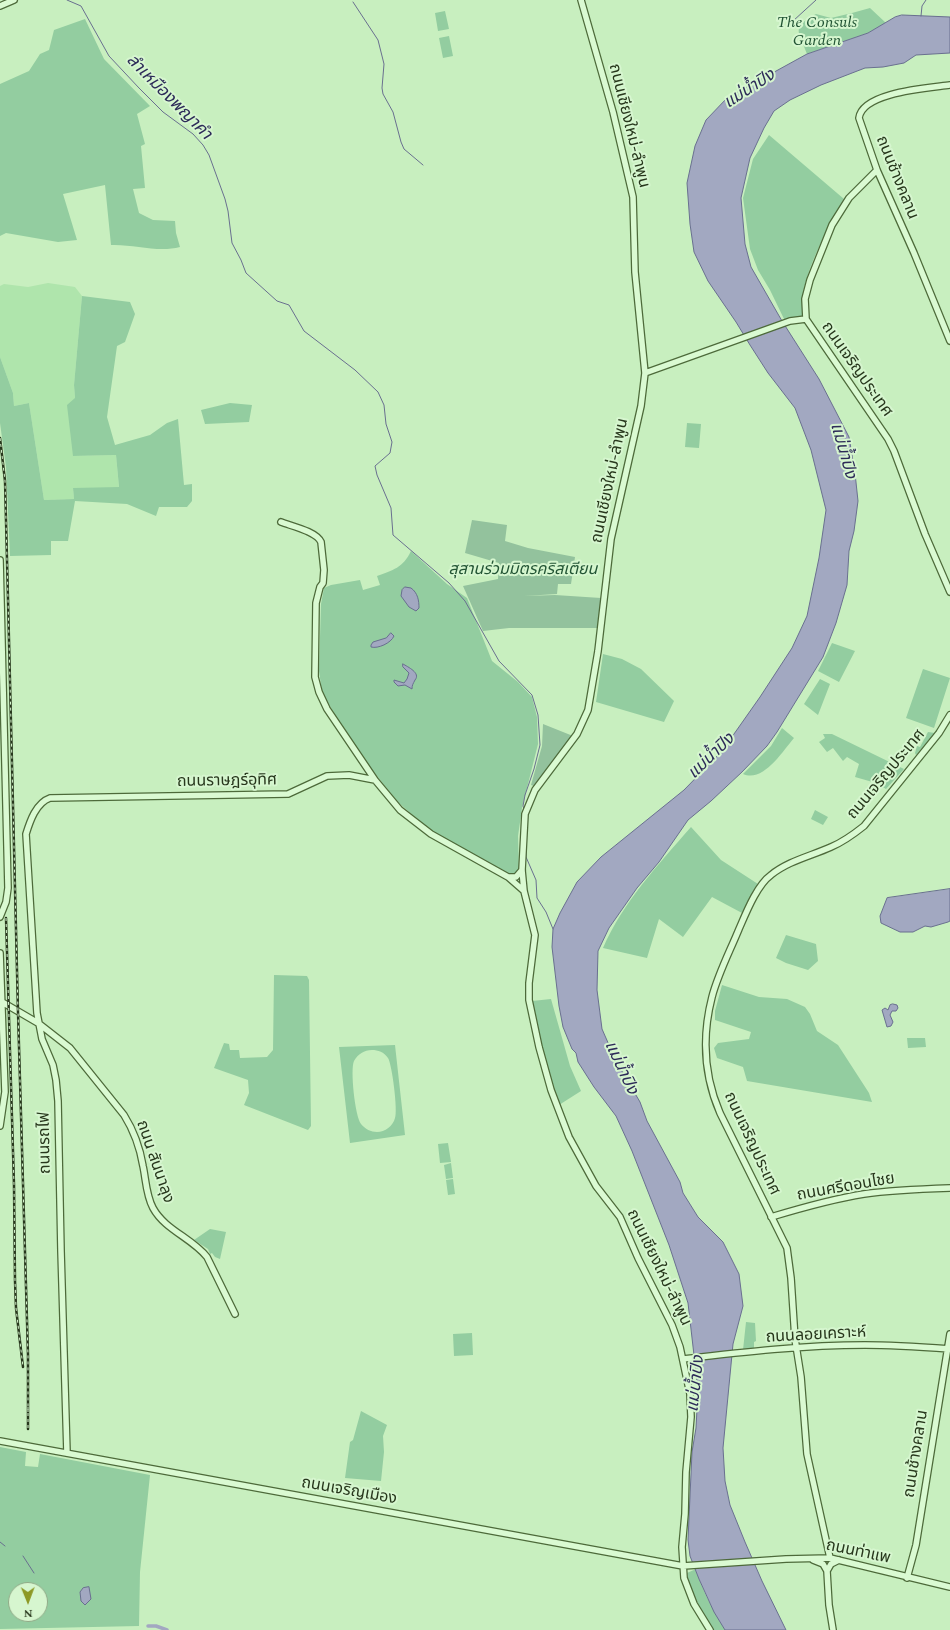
<!DOCTYPE html>
<meta charset="utf-8">
<style>
body{margin:0}
#map{position:relative;width:950px;height:1630px;overflow:hidden;background:#c8efbf;font-family:Spectral,serif}
canvas{display:block}
.north{position:absolute;left:8px;top:1582px;width:40px;height:40px;box-sizing:border-box;background:#d6f6cf;border:1px solid #90aa87;border-radius:50%;rotate:179deg;font-size:11px;font-weight:700;line-height:16px;text-align:center;color:#27371c}
.north::after{content:'';display:block;margin:auto;width:14px;height:18px;background:#8d9925;clip-path:polygon(50% 0,100% 100%,50% 72%,0 100%)}
</style>
<div id="map">
<canvas width="950" height="1630"></canvas>
<div class="north">N</div>
</div>
<script>
const context = document.querySelector('canvas').getContext('2d');
context.lineJoin = 'round';
function paint(path, color) { context.fillStyle = color; context.fill(path, 'evenodd'); }
function trace(path, color, width, dash) { context.strokeStyle = color; context.lineWidth = width; context.lineCap = dash ? 'butt' : 'round'; context.setLineDash(dash || []); context.stroke(path); }
function drawText(font, color, halo, rows, align = 'center') {
  context.font = font + ' Spectral,"Noto Sans Thai",serif'; context.lineWidth = 4; context.setLineDash([]); context.textBaseline = 'middle'; context.strokeStyle = halo; context.fillStyle = color; for (const [text, x, y, turn = 0] of rows) {
    context.save(); context.translate(x, y); context.rotate((+turn || 0) * Math.PI / 180); context.textAlign = isNaN(turn) ? turn : align; if (halo) context.strokeText(text, 0, 0); context.fillText(text, 0, 0); context.restore();
  }
}
const farmland = new Path2D(`
 M48,283L75,287L82,296L74,385L75,398L73,456L116,455L119,488H73L74,499L44,500L29,403L14,406L13,393L0,357V286L4,284L28,287Z`);
const green = new Path2D(`
 M870,8L886,23L868,33L807,54C799,31 790,28 816,14L831,18L852,13Z
 M445,11L449,29L438,31L435,13Z
 M85,19L104,59L150,106L137,114L145,144L141,146L145,188L133,189L139,213L153,220L175,221L176,233L180,247C158,253 134,244 111,245L105,185L63,194L77,240L58,242L6,233L0,236V84L29,71L40,54L49,50L54,30Z
 M449,36L453,56L443,58L439,38Z
 M769,135L844,199C829,225 808,265 803,294C802,301 802,309 802,316L785,321L770,290L758,270L750,249L743,198L753,159Z
 M82,296L130,302L135,314L125,342L117,346L107,417L115,445L150,435L167,423L178,419L184,485L192,484V501L187,507H159L156,516L127,504L75,501L68,541H51V555L10,556L6,467L0,423V357L13,393L14,406L29,403L44,500L74,499L73,488L119,487L116,455L73,456L67,405L75,398L74,385Z
 M230,403L252,405L249,422L205,424L201,410Z
 M687,423L701,424L699,448L685,447Z
 M411,551L447,584L467,598L492,661L518,682L532,697L537,717L538,744L522,808L518,836L519,871L517,874L508,875L430,831L398,802L364,760L342,727L322,692L319,671L321,604L324,588L331,585L360,580L363,590L380,585L377,576C393,570 403,568 411,551Z
 M832,643L855,651L839,682L818,671Z
 M603,654L622,659L641,669L674,701L664,722L596,702Z
 M923,669L950,678L934,728L906,718Z
 M820,679L830,684L818,715L804,704Z
 M782,728L794,738C782,752 763,783 743,774L771,746Z
 M928,732L935,733L916,755L915,753L917,746L920,747Z
 M823,734H832L904,769L886,789L876,783L855,777L859,764L847,757L843,761L833,748L827,752L819,742L825,738Z
 M815,810L828,817L823,825L811,819Z
 M691,827L721,860L758,884L742,913L712,897L683,937L659,919L647,958L603,948C623,902 658,865 691,827Z
 M786,935L816,944L818,961L808,970L786,963L776,958Z
 M274,975L307,976L309,980L311,1126L308,1130L244,1105L249,1093L248,1080L214,1068L224,1043L229,1044L230,1050H239L240,1058L267,1057L273,1050Z
 M722,985L759,997L787,999L805,1007L810,1014L817,1031L838,1045L869,1093L872,1102L747,1081L743,1067L717,1058L714,1048L718,1043L749,1039L751,1032L715,1020V1011Z
 M551,999L570,1066L581,1091L559,1105C546,1072 539,1036 532,1001Z
 M907,1038H925L926,1047L908,1048Z
 M395,1045L405,1135L350,1143L339,1047ZM372,1050C378,1050 384,1052 388,1058C392,1064 398,1111 395,1118C393,1126 385,1132 377,1132C371,1132 365,1129 361,1124C355,1116 350,1069 354,1061C358,1054 364,1050 372,1050Z
 M448,1143L451,1162L440,1163L438,1144Z
 M451,1163L453,1178L446,1179L444,1165Z
 M453,1179L455,1194L448,1195L446,1180Z
 M210,1229L226,1232L220,1259L215,1257L212,1253L210,1254L208,1249L194,1240Z
 M746,1322L755,1323L756,1341L754,1342V1349L743,1350Z
 M472,1333L473,1355L454,1356L453,1334Z
 M361,1411L387,1425L383,1436L384,1452L381,1481L345,1478L350,1442L353,1440Z
 M0,1447L26,1452L25,1466L38,1467L40,1454L150,1475L140,1572L139,1626L0,1629ZM16,1590H40V1614H16Z
 M696,1569C702,1591 714,1611 725,1630H714C703,1612 690,1594 687,1573Z`);
const cemetery = new Path2D(`
 M472,520L507,525L505,541L528,548L575,557L571,584H558L557,594L524,596L555,595L601,598L598,628H509L483,631L463,586L498,579L499,563L465,553Z
 M543,724L573,736L536,787L531,785L542,746Z`);
const water = new Path2D(`
 M902,15L950,17V53L916,55L904,63L883,67L865,68L821,85L790,100L774,111L764,128L750,158L741,198L745,244L751,267L782,321L819,379L849,437L855,473L858,501L854,531L849,551L847,585L836,623L823,657L777,732L767,746L742,772L711,801L688,820L659,862L637,888L609,928L598,951L597,990L602,1029L616,1061L640,1102L647,1121L680,1182L683,1193L698,1217L723,1242L739,1274L743,1306L733,1344L723,1448L725,1481L730,1505L745,1542L762,1581L786,1630H725L714,1612L699,1579L690,1556L688,1540L692,1452L696,1428L698,1390L688,1303L669,1245L632,1151L616,1116L594,1087L578,1062L576,1053L572,1049L563,1027L559,1006L552,947L553,929L560,913L577,882L601,857L684,790L722,751L760,697L792,648L807,616L819,558L826,510L811,450L795,408L768,373L750,345L736,322L708,281L694,252L690,224L687,183L695,146L706,120L727,98L807,54L868,33L895,17Z
 M405,587L411,588C418,593 419,601 419,608L416,611L409,607L401,596L402,590Z
 M391,633L394,636C391,643 378,649 371,647V645L373,642L386,638Z
 M403,664C408,667 421,673 415,680C413,684 412,685 412,689L405,685L398,686L394,682V680L404,683L407,679L409,673L403,667Z
 M950,889V921L948,922L931,927L925,926L913,932H900L881,923L880,916L887,898Z
 M893,1004L897,1005L898,1008L896,1011H892L890,1015L893,1022L891,1026L887,1027L882,1010L885,1008L888,1010L890,1005Z
 M89,1587L91,1599L85,1605L81,1601L80,1592L83,1588Z`);
const stream = new Path2D(`
 M67,0L81,6L109,56L139,88L163,112L193,134L203,145L209,155L225,199L228,211L232,243L241,260L246,273L277,301L289,305L304,331L355,370L378,392L384,405L386,424L392,442L390,453L375,466L377,475L391,508L393,535L449,583L465,601L499,661L532,695L538,715L540,745L534,769L525,795L523,806L524,809
 M353,2L378,40L384,64L382,88L383,94L393,112L401,142L404,149L423,165
 M921,16L922,6L926,0
 M793,21L816,0
 M526,850V857L536,880L537,898L546,912L553,929
 M0,1542L5,1546
 M23,1556L34,1573`);
const canal = new Path2D(`
 M148,1626H156L167,1630`);
const secondary = new Path2D(`
 M581,0L613,112L633,197L635,272L645,373L641,406L611,539L598,651L588,710L577,734L535,790L525,814L522,870L524,891L535,935L529,983V1000L539,1047L551,1090L569,1137L596,1186L620,1217L638,1258L672,1325L680,1347L690,1394L691,1417L686,1472L685,1514L682,1547L684,1578L694,1604L710,1630
 M0,6L14,0
 M950,85C929,88 862,92 859,118L877,170L914,253L950,341
 M877,170L849,198L832,225L810,280L805,299L806,319L888,439L894,451L925,534L950,592
 M645,373L790,321L806,319
 M281,522C291,526 316,531 321,542L324,570L323,583L320,587L316,603L315,677L319,692L327,709L375,780
 M0,560L8,888L6,902L0,917
 M508,877L524,891
 M0,953L5,1092L0,1126
 M2,1002L38,1023L70,1048L124,1115C134,1131 140,1148 143,1166C146,1180 146,1195 153,1208C165,1230 192,1238 207,1257L235,1314
 M771,1217C801,1208 832,1199 864,1194C892,1190 921,1189 950,1188
 M683,1359C743,1352 805,1345 865,1345C893,1345 922,1347 950,1349
 M0,1441L683,1566L786,1559L830,1558L950,1587
 M67,1453L61,1251L58,1101L56,1080L53,1065L42,1039L37,1013L26,834C30,821 36,803 50,798L288,794L327,776L349,775L375,780L400,810L431,834L508,877H516L522,870
 M830,1558L807,1454L801,1377L795,1339L791,1278L787,1248L720,1113C704,1076 702,1036 712,997C718,974 730,951 739,929C746,913 757,885 771,875C788,861 811,856 831,847C843,842 854,834 864,826L939,733L950,715
 M813,1560L823,1564L827,1571L829,1605L833,1630
 M827,1571L831,1564L839,1560
 M907,1578L916,1545L950,1334`);
const rail = new Path2D(`
 M0,438L5,481L8,599L18,1012L28,1355V1412
 M6,918L14,1185L15,1281L16,1308L23,1367
 M28,1407V1429`);
const parkNames = [
 ["The Consuls",817,24],
 ["Garden",817,42],
 ["สุสานร่วมมิตรคริสเตียน",523,571]
];
const streetNames = [
 ["ถนนเชียงใหม่-ลำพูน",628,126,76],
 ["ถนนช้างคลาน",896,178,68],
 ["ถนนเจริญประเทศ",856,370,55],
 ["ถนนเชียงใหม่-ลำพูน",611,481,-78],
 ["ถนนเจริญประเทศ",887,775,-50],
 ["ถนนราษฎร์อุทิศ",227,782,-1],
 ["ถนนรถไฟ",46,1143,-91],
 ["ถนนเจริญประเทศ",751,1144,65],
 ["ถนน สันนาลุง",154,1162,71],
 ["ถนนศรีดอนไชย",846,1188,-10],
 ["ถนนเชียงใหม่-ลำพูน",658,1268,64],
 ["ถนนลอยเคราะห์",816,1336,-3],
 ["ถนนช้างคลาน",917,1454,-81],
 ["ถนนเจริญเมือง",349,1492,10],
 ["ถนนท่าแพ",858,1553,12]
];
const waterNames = [
 ["แม่น้ำปิง",750,90,-33],
 ["ลำเหมืองพญาคำ",168,98,45],
 ["แม่น้ำปิง",842,451,74],
 ["แม่น้ำปิง",712,757,-44],
 ["แม่น้ำปิง",620,1068,65],
 ["แม่น้ำปิง",697,1384,-84]
];
paint(farmland, '#afe5ac');
paint(green, '#93cda0');
paint(cemetery, '#93c29d');
paint(water, '#a2a8c1');
trace(water, '#696f8f', 1);
trace(stream, '#696f8f', 1);
trace(canal, '#a2a8c1', 3.5);
trace(secondary, '#4d6a3a', 8);
trace(secondary, '#dafad2', 5.5);
trace(rail, '#27371c', 2.5);
trace(rail, '#d6f6cf', 1, [3]);
drawText('italic 16px', '#225434', '#d6f6cf', parkNames);
drawText('16px', '#27371c', '#d6f6cf', streetNames);
drawText('italic 17px', '#2d2b58', '#d6f6cf', waterNames);
</script>
